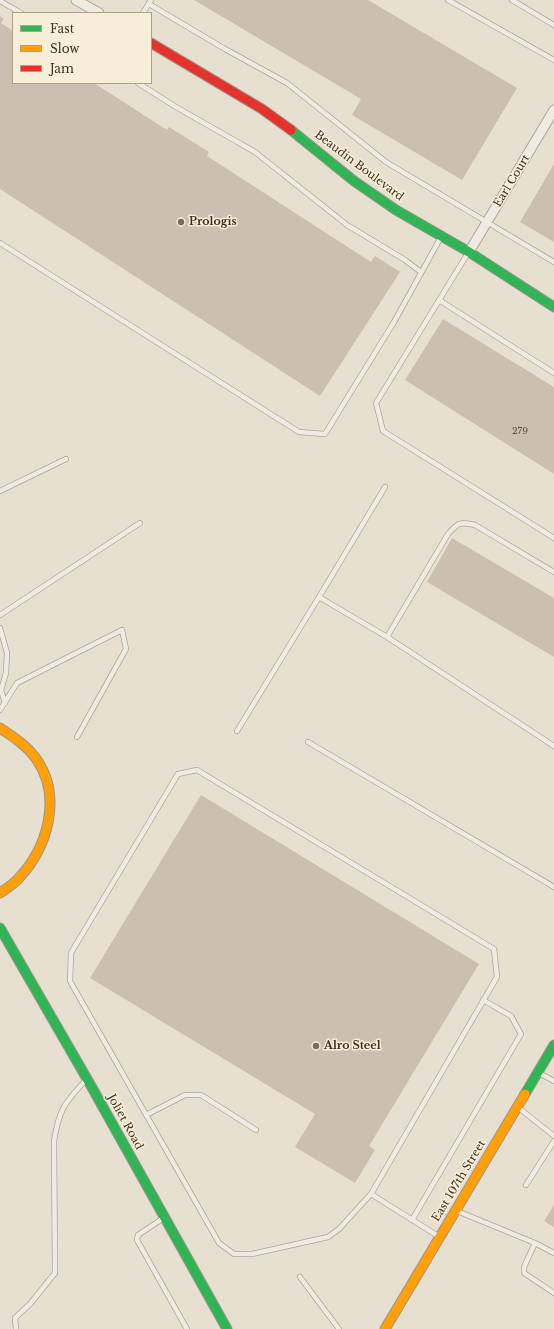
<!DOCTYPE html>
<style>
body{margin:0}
#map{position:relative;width:554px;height:1329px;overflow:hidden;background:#e7e0d1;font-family:"Libre Baskerville",serif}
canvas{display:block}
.legend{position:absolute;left:12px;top:12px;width:140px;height:72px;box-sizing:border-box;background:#f7eed8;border:1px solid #ada18e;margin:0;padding:5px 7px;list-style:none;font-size:12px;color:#3d2e20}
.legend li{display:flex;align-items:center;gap:8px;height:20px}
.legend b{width:20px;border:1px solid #ada18e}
</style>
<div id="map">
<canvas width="554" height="1329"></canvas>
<ul class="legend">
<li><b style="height:5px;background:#30b455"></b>Fast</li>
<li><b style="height:5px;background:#ff9f0a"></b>Slow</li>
<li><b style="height:5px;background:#e5322d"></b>Jam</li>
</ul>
</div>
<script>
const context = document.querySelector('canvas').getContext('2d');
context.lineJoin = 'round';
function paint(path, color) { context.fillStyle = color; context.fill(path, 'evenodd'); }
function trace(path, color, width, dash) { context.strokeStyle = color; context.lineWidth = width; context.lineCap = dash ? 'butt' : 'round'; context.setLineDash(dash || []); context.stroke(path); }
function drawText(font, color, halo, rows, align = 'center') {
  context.font = font + ' "Libre Baskerville",serif'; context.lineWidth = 3; context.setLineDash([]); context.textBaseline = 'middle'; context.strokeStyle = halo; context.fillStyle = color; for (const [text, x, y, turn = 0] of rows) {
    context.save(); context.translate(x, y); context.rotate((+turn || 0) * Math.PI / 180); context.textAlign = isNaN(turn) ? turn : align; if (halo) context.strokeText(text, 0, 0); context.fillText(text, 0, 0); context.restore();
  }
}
const building = new Path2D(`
 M194,0H368L517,88L462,180L352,115L361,99Z
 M0,16L4,19L1,23L13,31V83H94L167,130L169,127L209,152L207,156L371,262L375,256L400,272L320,396L0,189Z
 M554,164V242L520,222Z
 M443,319L554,387V474L405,380Z
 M452,538L554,598V657L427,582Z
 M201,795L479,964L369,1146L375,1150L355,1183L295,1147L315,1114L90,978Z
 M554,1205V1227L544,1221Z`);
const lane = new Path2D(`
 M448,0L554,60
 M512,0L554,25
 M0,1L21,13
 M149,4L225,49L287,83L386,162L554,262
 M143,13L151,0
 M138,83L176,107L255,152L347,225L405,260L421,272
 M0,243L299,432L325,434L394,322L441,237
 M468,253L376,403L383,431L554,538
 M439,300L554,373
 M0,491L66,459
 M554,572L475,525C460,521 458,523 448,534L387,637L554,746
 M319,597L385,487
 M0,615L140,523
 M0,628L7,653L6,673L1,690L5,703
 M0,710L17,683L122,630L126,649L77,737
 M237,731L319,597L387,637
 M308,742L554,887
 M539,1073L554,1081
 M519,1108L554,1136
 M146,1115L185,1095H201L256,1130
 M526,1185L554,1141
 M371,1194L497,977L494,949L197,770L178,774L71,953L70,981L219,1243L234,1254H252L328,1237L339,1229L371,1194L438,1236
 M457,1211L535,1243L554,1253
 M162,1219L138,1235L137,1240L187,1329
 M412,1220L521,1034L511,1016L483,1000
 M535,1243L524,1267V1273L554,1293
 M300,1277L339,1329
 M16,1329L15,1318L30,1304L55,1273L54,1141C59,1110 64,1103 86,1080`);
const street = new Path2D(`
 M76,0L99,13
 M469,252L554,110`);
const fast = new Path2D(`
 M291,130L354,181L396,210L469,252L554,307
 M0,928L90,1084L227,1329
 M525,1094L554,1045`);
const slow = new Path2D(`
 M0,728C13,737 28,746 37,760C62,797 48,847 19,878C14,884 7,888 0,893
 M385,1329L525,1094`);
const jam = new Path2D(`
 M151,43L262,109L291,130`);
const markers = [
 [181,222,4,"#786c5e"],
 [316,1046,4,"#786c5e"]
];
const numberNames = [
 ["279",520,431]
];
const streetNames = [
 ["Beaudin Boulevard",359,166,37],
 ["Earl Court",512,181,-59],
 ["Joliet Road",125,1122,61],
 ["East 107th Street",459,1181,-59]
];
const poiNames = [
 ["Prologis",189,222],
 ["Alro Steel",324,1046]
];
paint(building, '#cbbfb2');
trace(lane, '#ada599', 6);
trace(street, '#ada599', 11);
trace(fast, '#9c958a', 11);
trace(slow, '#9c958a', 11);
trace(jam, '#9c958a', 11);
trace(lane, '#efebe3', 4.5);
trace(street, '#efebe3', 9);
trace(fast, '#30b455', 9);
trace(slow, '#ff9f0a', 9);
trace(jam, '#e5322d', 9);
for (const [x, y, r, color] of markers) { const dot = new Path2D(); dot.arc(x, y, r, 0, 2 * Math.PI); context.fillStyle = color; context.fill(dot); trace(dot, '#f7eed8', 1.5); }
drawText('9px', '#605244', null, numberNames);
drawText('11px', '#3d2e20', '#f7eed8', streetNames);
drawText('bold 11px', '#3d2e20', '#f7eed8', poiNames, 'left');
</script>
